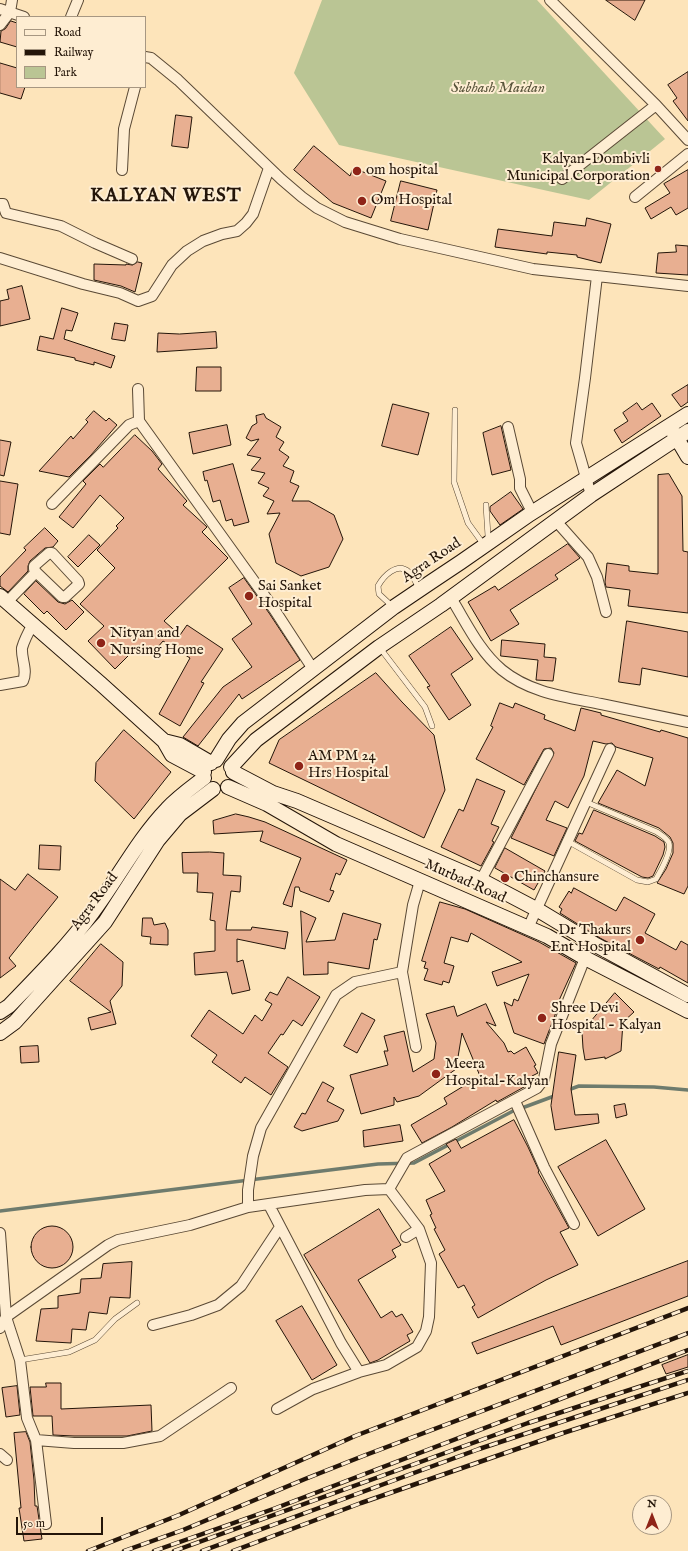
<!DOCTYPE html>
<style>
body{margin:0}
#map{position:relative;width:688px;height:1551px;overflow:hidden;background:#fde4ba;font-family:"IM FELL English",serif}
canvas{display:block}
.legend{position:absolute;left:16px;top:16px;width:130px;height:72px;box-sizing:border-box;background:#feedd2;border:1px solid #a79782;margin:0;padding:5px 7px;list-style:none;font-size:12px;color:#241509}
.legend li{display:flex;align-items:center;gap:8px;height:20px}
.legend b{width:20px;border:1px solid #a79782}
.north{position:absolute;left:632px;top:1495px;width:40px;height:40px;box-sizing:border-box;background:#feedd2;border:1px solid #a79782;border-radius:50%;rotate:0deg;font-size:11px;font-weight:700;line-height:16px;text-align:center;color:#241509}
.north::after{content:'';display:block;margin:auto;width:14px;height:18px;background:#8f2418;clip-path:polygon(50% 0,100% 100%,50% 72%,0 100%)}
.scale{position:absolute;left:16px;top:1517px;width:87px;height:18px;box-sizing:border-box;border:2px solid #241509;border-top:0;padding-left:5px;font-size:12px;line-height:14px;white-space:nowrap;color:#241509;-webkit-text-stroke:3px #feedd2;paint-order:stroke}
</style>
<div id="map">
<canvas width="688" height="1551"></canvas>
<ul class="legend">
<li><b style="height:5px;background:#feedd2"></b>Road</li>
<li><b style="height:5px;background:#241509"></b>Railway</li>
<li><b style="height:11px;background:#bac594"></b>Park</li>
</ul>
<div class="north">N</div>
<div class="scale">50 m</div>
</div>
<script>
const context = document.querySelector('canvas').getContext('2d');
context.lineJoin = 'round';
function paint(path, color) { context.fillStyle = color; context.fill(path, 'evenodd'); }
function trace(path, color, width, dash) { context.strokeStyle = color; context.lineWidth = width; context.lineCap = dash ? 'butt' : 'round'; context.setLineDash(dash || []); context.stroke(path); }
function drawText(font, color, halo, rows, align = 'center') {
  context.font = font + ' "IM FELL English",serif'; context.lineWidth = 4; context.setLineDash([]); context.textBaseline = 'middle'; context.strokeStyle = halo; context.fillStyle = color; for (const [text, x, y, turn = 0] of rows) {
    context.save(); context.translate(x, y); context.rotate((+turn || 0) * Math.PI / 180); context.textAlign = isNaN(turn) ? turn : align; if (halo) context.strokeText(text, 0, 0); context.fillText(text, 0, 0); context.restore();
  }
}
const green = new Path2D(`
 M322,0H537L665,139L589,200L339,145L294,73Z`);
const stream = new Path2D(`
 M568,1090L579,1086L654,1087L688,1090
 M522,1108L557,1095
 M0,1211L378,1164L414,1163L515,1110`);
const building = new Path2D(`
 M606,0H645L635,20Z
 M11,21L17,23V47L0,42L1,31L5,29Z
 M0,63L17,68V87H25L21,99L0,93Z
 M688,72V121L673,101L677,98L668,85Z
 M176,115L192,117L188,148L172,146Z
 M314,146L350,176L353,168L386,181L371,218L333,203L294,170Z
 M688,170V208L676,215L671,207L651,219L645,208L670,193L664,184Z
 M401,181L437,190L428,230L391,221Z
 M587,218L611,224L601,263L577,257V255L547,252V254L495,247L498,229L552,236L554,222L585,226Z
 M676,245L688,246V275L656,273L658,253L676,252Z
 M138,262L142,263L135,292L121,286L94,280V264L126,265V264L132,265Z
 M22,286L30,319L0,326V301L9,299L7,290Z
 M62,308L78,313L72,331L66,330L64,339L115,356L111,368L94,362V365L75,360V358L37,350L40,336L53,339Z
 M115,323L128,325L125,341L112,339Z
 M216,332L217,348L157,352L158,333L179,334Z
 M197,367H221V391H196Z
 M688,385V402L681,407L672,395Z
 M637,403L642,410L652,403L661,416L622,443L614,430L628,421L623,413Z
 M393,404L429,413L418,455L382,446Z
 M94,411L106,421L109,418L117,425L91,455L69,477L39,471L71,436L73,439L88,422L86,420Z
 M264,414L266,418L281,427L276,437L284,442L279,450L289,457L283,466L294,471L290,482L299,486L292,501H309L334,515L343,539L329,567L301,576L276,563L269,534L280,513L267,514L274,501L263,496L269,488L258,483L265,473L251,470L261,458L247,455L259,439L251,441L246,438L252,426L257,423L256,416Z
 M227,425L231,445L193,454L189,433Z
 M501,426L511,470L492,475L483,433Z
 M135,435L152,451L162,464L158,469L187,501L183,505L207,527L202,532L228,558L164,621L180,635L187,625L223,649L201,682L204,683L180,726L159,714L190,658L163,641L151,655L139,645L115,669L88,641L104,626L80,604L115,568L97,550L118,528L116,526L124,518L100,495L73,528L59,517L86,484L83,481L100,464L103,467Z
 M0,440L11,442L4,476L0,475Z
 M233,464L249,522L234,526L232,519L226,521L220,500L213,502L207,480L205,481L203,472Z
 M669,474L682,496L683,551L688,552V613L628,606L630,590L606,587L605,582L607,563L629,566V571L658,574V475Z
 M0,481L18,484L10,535L0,533Z
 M511,492L523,509L500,525L490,511V507Z
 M45,528L58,541L53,547L45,548L30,561L28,566V571L8,592L0,586V577L26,550L24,548Z
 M89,535L100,545L78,567L68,557Z
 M568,544L580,558L555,575L558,579L510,610L519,624L491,641L468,602L495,586L498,590Z
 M244,578L269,613L300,660L242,699L239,694L198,746L183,737L223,687L252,667L232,639L252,624L229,588Z
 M36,581L58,602L65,604L72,600L84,612L66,630L47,611L44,614L24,594Z
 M627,621L688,632V677L642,668L640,685L619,682Z
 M451,627L473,659L451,674L471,705L449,720L427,687L430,686L409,656Z
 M502,640L545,644L544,657L556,658L553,681L536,680L538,660L501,656Z
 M376,673L402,702L434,735L445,790L424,838L269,763L279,740Z
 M500,703L513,708L515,703L545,715L544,719L575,731L581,708L601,713V715L660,732L661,730L688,738V886L684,894L657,883L666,869L673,853V843L670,837L659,828L598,803L617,770L645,786L653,758L616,747L612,743L606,744L593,741L584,776L568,808L555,801L546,820L567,828L554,856L511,838L554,753L551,748L544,749L524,785L476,759L493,727L491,726Z
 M124,730L171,772L134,819L95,781L96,763Z
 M477,779L505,791L491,824L499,827L492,841L494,842L481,866L441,847L459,809L463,811Z
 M594,810L655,836L664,842L665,847L663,855L653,876L648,878L642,877L575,841L579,833L582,834Z
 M236,814L249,817L265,822L347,860L340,875L336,873L330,890L334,891L329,902L300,891L299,887H295L292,907L283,904L301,858L260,841L263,831L214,834L213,821Z
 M40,845L61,846L60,870L39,869Z
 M505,848L545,871L534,890L495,868Z
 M210,852L224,853L223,875L241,876L240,892L231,891L226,930H251L252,927L288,932L285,949L237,939V962L243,960L250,990L232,994L227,972L195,975L194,953L215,951V921L210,920L213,893L197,892L198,873H183L182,853Z
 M28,874L58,897L9,958L16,966L0,978V879L15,890Z
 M574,888L616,911L624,897L655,914L645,933L676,950L681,941L688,945V983L660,967L659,969L600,938L560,913L562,909L559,907L569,891L571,893Z
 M440,902L465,909L539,942L576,963L556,1007H558L544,1044L514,1033L504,1002L512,1006L514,999L518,1001L529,974L497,986L492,972L522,962L471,933L468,942L451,937L444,963L454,966L449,983L443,981L442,985L424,980L428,969L424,968L426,962L422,961Z
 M301,911L316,918L306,942L335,940L343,913L381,924L377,940L374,939L369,969L328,962V974L304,975Z
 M143,918H152L154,925L165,923L168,930V945L150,944L151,937L142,936Z
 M101,944L123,962L122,986L110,1001L116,1024L91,1030L88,1018L111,1012L70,981Z
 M288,977L320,997L302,1026L293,1020L283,1035L281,1034L268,1053L288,1067L271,1095L245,1077L241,1083L212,1062L217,1055L191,1036L209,1010L243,1034L255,1015L262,1021L272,1004L265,1000L270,992L277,995Z
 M615,993L634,1012L623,1022L621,1051L605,1059V1057L585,1060L583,1048L582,1032Z
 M486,1004L496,1026L486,1022L504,1043L508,1052L511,1051L514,1054L526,1047L536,1065L534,1066L538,1073L532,1076L535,1080L533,1082L497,1102L496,1100L452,1127L422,1143L411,1125L447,1104L444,1098L480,1076L462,1033L456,1069L419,1096L397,1102L394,1097V1105L361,1114L350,1075L388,1065L384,1051H388L384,1036L404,1031L413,1072L434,1059L436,1043L426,1014L454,1006L457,1016Z
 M362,1013L375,1020L357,1053L344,1046Z
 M38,1046L39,1062L21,1063L20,1047Z
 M559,1052L576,1055L571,1089L575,1115L598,1114L599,1123L555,1130L551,1106Z
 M323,1082L334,1088L327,1101L344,1110L338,1121L302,1131L294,1127L302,1113L305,1114Z
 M625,1104L627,1115L616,1118L614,1106Z
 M514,1120L528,1147L539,1171L538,1172L569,1228L560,1232L578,1265L546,1280L478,1318L472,1307L475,1305L464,1285L458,1288L439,1254L445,1250L434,1229L436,1228L430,1215L432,1214L426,1200L445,1191L429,1164L451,1151L446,1144L456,1139L461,1148Z
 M400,1125L403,1141L364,1147L363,1131Z
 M606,1140L645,1209L598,1236L558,1167Z
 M379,1209L401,1245L392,1250L396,1257L358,1280L381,1318L392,1311L396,1317L402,1314L413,1332L407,1335L410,1341L378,1360L370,1363L304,1255Z
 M31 1247a21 21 0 1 1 42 0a21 21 0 1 1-42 0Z
 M688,1261V1296L561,1345L553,1326L477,1354L472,1343Z
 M132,1262L130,1298L110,1297L107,1314L89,1312L86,1330L72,1329L71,1343L36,1341L41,1309L58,1308V1296L80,1293L81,1279L101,1278L103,1264Z
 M302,1306L337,1365L312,1380L276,1321Z
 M688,1355V1367L666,1374L662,1365Z
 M46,1383H61V1409L151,1405L152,1431L127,1436H74L53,1435L52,1416H33L30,1387H46Z
 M17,1386L20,1415L6,1417L2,1388Z
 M26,1432L30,1442L34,1480L35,1506H37L42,1539L24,1541L19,1508H21L14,1433Z`);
const lane = new Path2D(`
 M455,410L454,482L468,523L484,545
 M486,505L488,536L490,541
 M393,607L379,594L378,586C383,577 397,561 409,572C413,576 416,583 419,588
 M380,648L425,707L432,726
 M569,842L637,880L648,882L656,879C660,872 672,852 669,843C667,838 661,835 657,832L586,802
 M20,1360L69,1352L95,1340L115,1319L137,1303`);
const street = new Path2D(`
 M550,0L656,105L562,179
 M0,9L24,17
 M71,17L78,0
 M0,25L10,12L12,0
 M145,57L151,58L178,80L281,179L302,197L317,208L345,222L400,239L533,269L688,286
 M656,105L688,140
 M122,170L124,129L135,87
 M635,197L688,154
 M0,204H3L6,213L61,226L95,243L132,259
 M0,258L83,284L120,293L138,301L152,296L172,265L187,251L203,241L222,234L237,231L246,223L253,214L269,168
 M138,389L139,421L274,609L313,669
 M508,427L520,479V488L532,512
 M591,495L576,443L585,378L597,276
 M52,504L129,425L139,421
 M556,521L588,557L597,577L606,612
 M451,598C466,622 479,651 502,670C530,693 566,697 601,704C630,710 659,716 688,722
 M7,602L36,572L62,597H65L79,584L78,581L52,553H49L34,566V569L36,572
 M0,685L23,681C28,670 21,659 22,648C24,641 29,631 33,624
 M481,880L548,754
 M528,928L610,749
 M416,1047L402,972L413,905L420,881
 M515,1101L544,1167L574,1224
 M389,1189L407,1158L537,1088L544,1079L551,1044L585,958
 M269,1205L341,1343L359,1372
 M248,1207V1190L253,1156L261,1128L336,995L355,982L402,972
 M0,1233L6,1317L0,1328
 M406,1237L419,1229
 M153,1325L191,1315L218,1305L241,1286L280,1227
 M277,1409L313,1389L359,1372L386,1365L417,1347L426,1331L429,1317L431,1263L419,1229L389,1189
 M36,1440L74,1443H123L160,1436L231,1388
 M0,1454L7,1460
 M46,1524L36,1440L27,1418L20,1360L6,1317L108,1245L118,1240L190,1225L248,1207L365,1190L389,1189`);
const secondary = new Path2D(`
 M672,430L688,457
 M0,596L101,684L164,741L172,755L204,772
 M164,741L180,745L211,763
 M216,760L229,739L243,723L394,607L431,582L461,562L530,514L688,414
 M231,767L256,740L379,647L441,605L591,495L688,431
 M233,772L273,793L297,801L481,880L538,910L596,945L688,995
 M228,787L267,804L336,844L547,936L585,958L688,1011
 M0,1012L9,1006C38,976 67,947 92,913C117,880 138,839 167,809C178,797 191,788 204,778
 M0,1033L15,1022L105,922L158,840L180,814L213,789`);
const rail = new Path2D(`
 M88,1551L179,1515L355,1436L688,1308
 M124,1551L183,1530L305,1479L363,1456L688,1333
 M154,1551L276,1508L688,1350
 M174,1551L528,1423L688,1371
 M202,1551L479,1449L688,1380
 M233,1551L361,1503L563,1433L688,1393`);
const markers = [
 [658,169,4,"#8f2418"],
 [357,171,5,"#8f2418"],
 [362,201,5,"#8f2418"],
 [249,596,5,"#8f2418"],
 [101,643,5,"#8f2418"],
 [299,766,5,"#8f2418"],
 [505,878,5,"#8f2418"],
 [640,940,5,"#8f2418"],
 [542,1018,5,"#8f2418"],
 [436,1074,5,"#8f2418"]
];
const parkNames = [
 ["Subhash Maidan",498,89]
];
const poiNames = [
 ["Kalyan-Dombivli",650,160,"right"],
 ["Municipal Corporation",650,177,"right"],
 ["om hospital",366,171],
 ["Om Hospital",371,201],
 ["Sai Sanket",258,587],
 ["Hospital",258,604],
 ["Nityan and",110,634],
 ["Nursing Home",110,651],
 ["AM PM 24",308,757],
 ["Hrs Hospital",308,774],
 ["Chinchansure",514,878],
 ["Dr Thakurs",631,931,"right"],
 ["Ent Hospital",631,948,"right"],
 ["Shree Devi",551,1009],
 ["Hospital - Kalyan",551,1026],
 ["Meera",445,1065],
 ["Hospital-Kalyan",445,1082]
];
const streetNames = [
 ["Agra Road",432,561,-34],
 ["Murbad Road",465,882,24],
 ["Agra Road",95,902,-53]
];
const districtNames = [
 ["KALYAN WEST",166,197]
];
paint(green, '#bac594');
trace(stream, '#6e7b6d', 3.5);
paint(building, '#e8af91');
trace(building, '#241509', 1);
trace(lane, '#5a4935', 6);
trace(street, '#5a4935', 12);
trace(secondary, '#241509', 16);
trace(lane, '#feedd2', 5);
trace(street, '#feedd2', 10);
trace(secondary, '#feedd2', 14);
trace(rail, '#241509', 4.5);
trace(rail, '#feedd2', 3, [9]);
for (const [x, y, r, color] of markers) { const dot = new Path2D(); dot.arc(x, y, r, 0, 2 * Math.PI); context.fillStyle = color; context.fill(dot); trace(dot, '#feedd2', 1.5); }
drawText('italic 15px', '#58533a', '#feedd2', parkNames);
drawText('15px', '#241509', '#feedd2', poiNames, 'left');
drawText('15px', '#241509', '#feedd2', streetNames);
context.letterSpacing = '1px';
drawText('bold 19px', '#241509', '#feedd2', districtNames);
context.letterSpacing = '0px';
</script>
